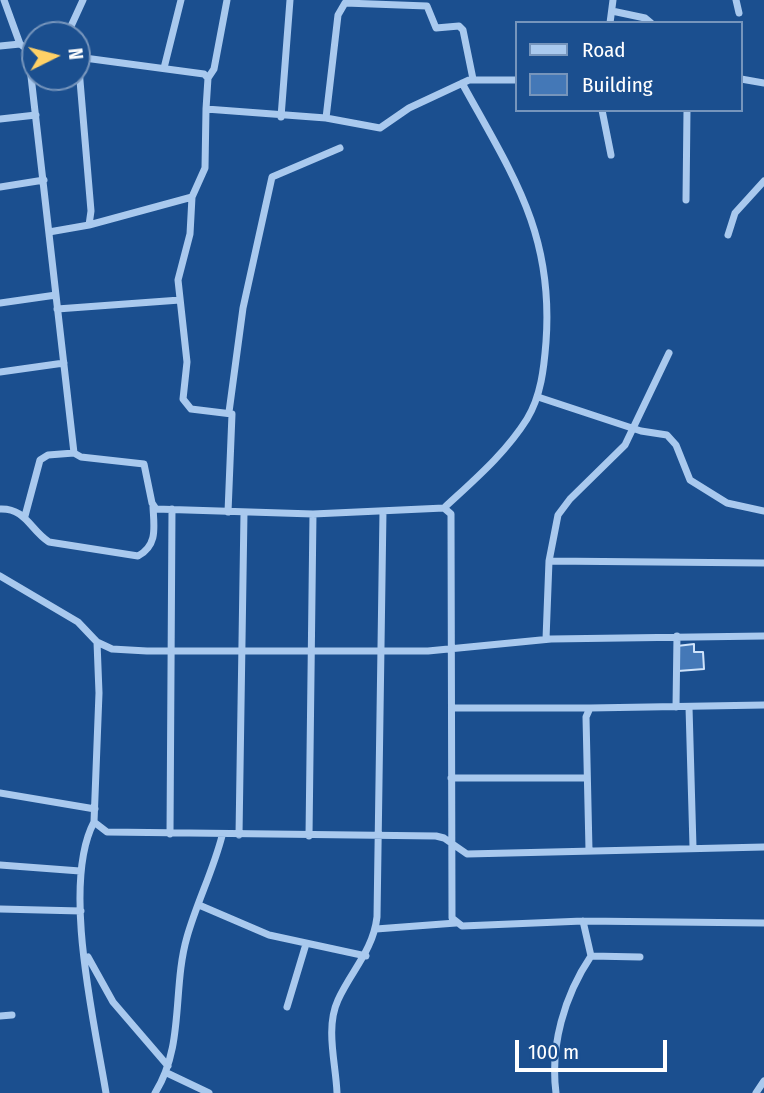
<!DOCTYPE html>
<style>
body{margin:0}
#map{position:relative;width:764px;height:1093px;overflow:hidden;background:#1b4f8f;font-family:"Fira Sans Condensed",sans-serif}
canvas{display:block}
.legend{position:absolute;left:515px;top:21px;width:228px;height:91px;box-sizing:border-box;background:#1b4f8f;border:2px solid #7695bc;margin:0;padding:9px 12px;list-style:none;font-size:21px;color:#fff}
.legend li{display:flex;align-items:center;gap:14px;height:35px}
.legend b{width:35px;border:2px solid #7695bc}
.north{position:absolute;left:21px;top:21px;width:70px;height:70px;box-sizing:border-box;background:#1b4f8f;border:2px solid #7695bc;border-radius:50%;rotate:84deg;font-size:19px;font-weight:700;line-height:28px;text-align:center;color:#fff}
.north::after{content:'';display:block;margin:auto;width:24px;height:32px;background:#ffd166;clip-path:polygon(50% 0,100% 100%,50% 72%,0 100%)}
.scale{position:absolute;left:515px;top:1040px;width:152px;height:32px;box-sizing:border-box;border:4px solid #fff;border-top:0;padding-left:9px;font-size:21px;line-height:24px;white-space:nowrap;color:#fff;-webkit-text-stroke:5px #1b4f8f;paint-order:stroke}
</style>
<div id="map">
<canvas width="764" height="1093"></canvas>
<ul class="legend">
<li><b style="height:9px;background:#a9c9ee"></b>Road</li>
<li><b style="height:19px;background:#4478b7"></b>Building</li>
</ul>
<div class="north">N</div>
<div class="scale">100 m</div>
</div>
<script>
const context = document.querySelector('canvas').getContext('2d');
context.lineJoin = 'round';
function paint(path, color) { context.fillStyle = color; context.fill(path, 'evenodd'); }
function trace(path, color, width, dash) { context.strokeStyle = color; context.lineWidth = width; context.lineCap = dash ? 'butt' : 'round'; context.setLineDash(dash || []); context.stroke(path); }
const building = new Path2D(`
 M694,644V652H703L704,669L678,671L677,646Z`);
const street = new Path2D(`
 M4,0L20,44
 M736,0L739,13
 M612,11L645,18L651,23
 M610,23L613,0
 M67,35L83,0
 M0,46L20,44L28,50L74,453L81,457L144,464L152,503L156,509L313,514L444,508L451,514L452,918L462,926L583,921L764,923
 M77,57L204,74L208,78L206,109L326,118L380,128L409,108L469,80H517
 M164,68L181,0
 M208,78L214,69L227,0
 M741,79L764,83
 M206,109L205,168L192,197L190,234L178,280L187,362L183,399L191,409L232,414L228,512
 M602,110L611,155
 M281,117L290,0
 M326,118L338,15L345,3L427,6L436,28L459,26L463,30L473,79
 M0,119L36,115
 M0,187L44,180
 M686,200L687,110
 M89,225L192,197
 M49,232L89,225L91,211L78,57
 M728,235L735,213L764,181
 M0,303L56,295
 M57,309L180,300
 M0,372L64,363
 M538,397L641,431L667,435L676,445L690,480L727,503L764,511
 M229,412L243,308L272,177L340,148
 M444,508C474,480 505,454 527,419C541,396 544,368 546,342C554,233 512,174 462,83
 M0,509C26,508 30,530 49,542L138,556C158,545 154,527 153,507
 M25,516L40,460L48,455L74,453
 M549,561L764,563
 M0,576L78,622L97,642L99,693L94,822L107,832L436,836L444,838L467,854L764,847
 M546,639L549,561L558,515L570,499L625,445L669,353
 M97,642L112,649L147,651H428L551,639L764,636
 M676,707L677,636
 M689,707L693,847
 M452,708H590
 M451,778H587
 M0,793L95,809
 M94,822C61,884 95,1025 106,1093
 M170,834L172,509
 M239,835L244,513
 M309,836L313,514
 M589,850L586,717L590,708L764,705
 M0,865L80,871
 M199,905L269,935L366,956
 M0,909L81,911
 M583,921L591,956L640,957
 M376,929L456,923
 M88,957L113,1002L168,1066
 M287,1007L306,944
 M0,1016L12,1015
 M167,1073L209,1093
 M155,1093C185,1045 172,989 187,937C197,902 213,871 222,836
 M337,1093C336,1064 325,1028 338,1000C351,971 373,951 377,917L383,511
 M556,1093C550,1046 564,996 591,956
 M756,1093L764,1081`);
paint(building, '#4478b7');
trace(building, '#cfe3fa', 2);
trace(street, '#a9c9ee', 7);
</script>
